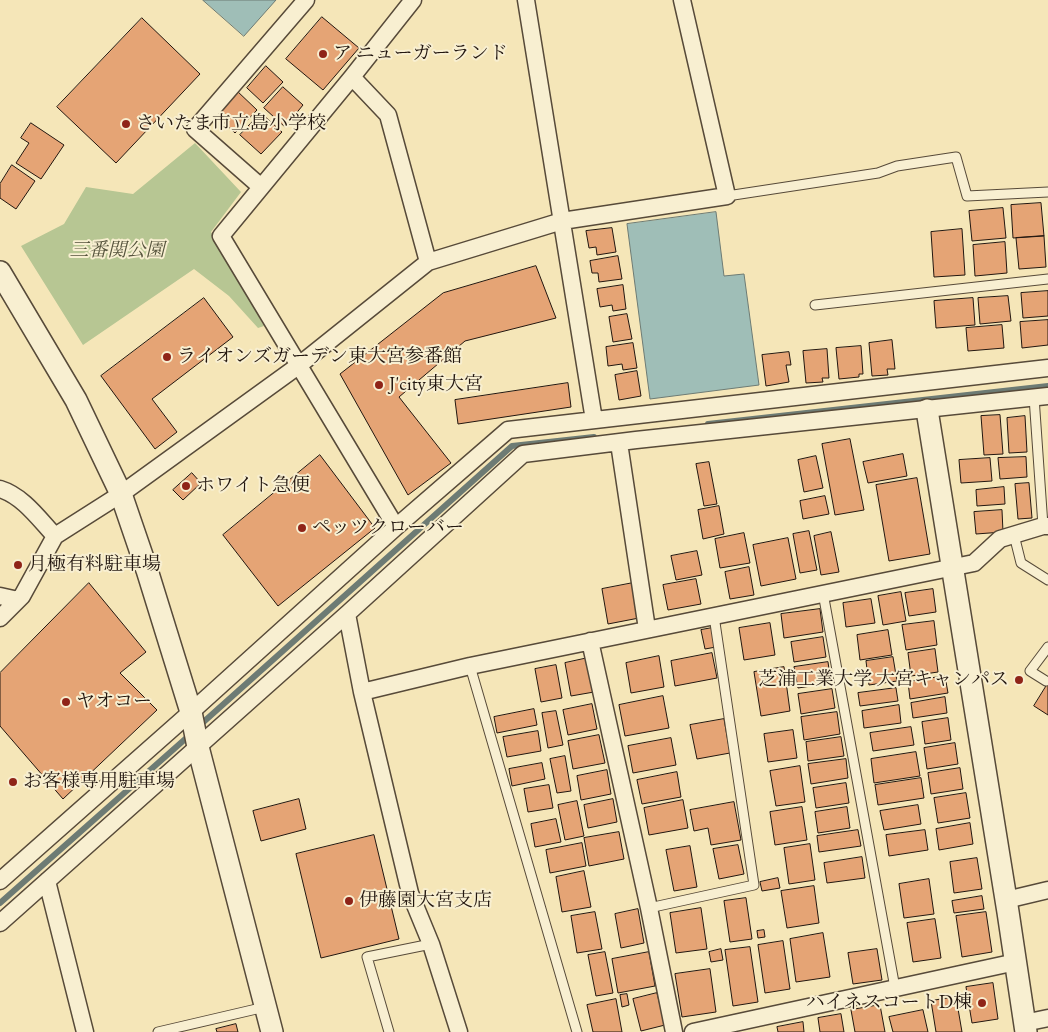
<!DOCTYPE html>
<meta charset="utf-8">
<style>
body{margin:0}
canvas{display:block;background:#f5e6b8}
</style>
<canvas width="1048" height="1032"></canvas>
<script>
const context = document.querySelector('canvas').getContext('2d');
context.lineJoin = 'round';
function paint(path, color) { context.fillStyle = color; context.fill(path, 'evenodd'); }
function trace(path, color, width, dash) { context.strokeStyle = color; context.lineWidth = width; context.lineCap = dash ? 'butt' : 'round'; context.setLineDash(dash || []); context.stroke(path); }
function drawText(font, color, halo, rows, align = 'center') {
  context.font = font + ' "EB Garamond","Noto Serif JP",serif'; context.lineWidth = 4; context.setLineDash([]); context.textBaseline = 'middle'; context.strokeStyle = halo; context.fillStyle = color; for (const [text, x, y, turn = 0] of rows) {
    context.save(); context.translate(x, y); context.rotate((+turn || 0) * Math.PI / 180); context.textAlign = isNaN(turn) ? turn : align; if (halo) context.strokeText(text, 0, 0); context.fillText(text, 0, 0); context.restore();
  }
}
const green = new Path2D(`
 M195,143L241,192L211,232L264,326L258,328L229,296L194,269L83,345L21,246L64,224L86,187L133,194Z`);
const water = new Path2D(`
 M203,0H276L244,36Z
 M716,212L724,276L744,274L759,385L650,399L627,224Z`);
const stream = new Path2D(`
 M708,424L1048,386
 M199,726L512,446L594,437
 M0,903L192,733`);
const building = new Path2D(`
 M322,17L359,48L323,90L286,59Z
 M142,18L200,74L116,163L57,107Z
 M266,66L283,82L263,103L247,88Z
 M283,87L303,105L285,127L264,108Z
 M236,90L257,110L235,133L214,113Z
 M261,113L282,132L261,154L240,135Z
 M31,123L64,145L41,179L16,163L29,143L21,138Z
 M12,165L35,181L16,209L0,198V184Z
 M1041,203L1044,236L1013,238L1011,205Z
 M1003,208L1006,238L972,241L969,211Z
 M612,228L616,252L597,255L596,247L589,248L586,231Z
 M962,229L965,275L934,277L931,232Z
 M1044,236L1046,267L1019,269L1016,238Z
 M1005,242L1007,273L975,276L973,245Z
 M618,256L622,279L599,282L598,273H592L590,261Z
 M536,266L556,318L465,341L399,397L451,463L408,495L340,374L443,293Z
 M623,285L626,309L613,311L612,305L600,307L597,289Z
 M1048,291V316L1023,318L1021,293Z
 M1008,296L1011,321L980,324L978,298Z
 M204,298L233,337L152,399L177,432L155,449L101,376Z
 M973,298L975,325L936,328L934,301Z
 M627,314L632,339L613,342L609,317Z
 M1048,320V345L1022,348L1020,322Z
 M1002,325L1004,348L968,351L966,328Z
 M892,340L895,369H887L888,375L872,376L869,343Z
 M633,343L637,368L623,370L622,364L608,366L606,347Z
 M861,346L863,374H859V377L839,379L836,348Z
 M827,349L829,378H822L823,382L806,383L803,351Z
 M789,352L791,365H786L789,382L766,386L762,355Z
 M637,371L641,396L619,400L615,375Z
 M568,383L571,407L458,424L455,400Z
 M1000,415L1003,454L984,455L981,416Z
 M1025,416L1027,452L1009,453L1007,418Z
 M850,439L864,510L835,515L822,444Z
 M903,454L907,476L868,483L863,462Z
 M320,455L375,528L278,606L223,535Z
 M816,456L823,488L804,492L798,460Z
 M1026,457L1027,477L1000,479L998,458Z
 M990,458L992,481L961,483L959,460Z
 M709,462L717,504L704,506L696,464Z
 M192,473L201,483L183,500L173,490Z
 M917,478L930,554L889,561L876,485Z
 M1029,483L1032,518L1018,519L1015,484Z
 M1004,487L1005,504L977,506L976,490Z
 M825,496L829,514L803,519L800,501Z
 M719,506L724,534L703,539L698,510Z
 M1002,510L1003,532L976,534L974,512Z
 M809,531L817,570L800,573L793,534Z
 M831,532L839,572L821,575L814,536Z
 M744,533L750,563L720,568L715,539Z
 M788,538L796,579L761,586L753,545Z
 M697,551L702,575L676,580L671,556Z
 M749,567L754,595L730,599L725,572Z
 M696,579L701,604L668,610L663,585Z
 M89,583L146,652L120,673L157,710L63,799L0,726V673Z
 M633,583L639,618L608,624L602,589Z
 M933,589L936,612L909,616L905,593Z
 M901,592L906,621L883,625L878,596Z
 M871,599L875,623L846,627L843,603Z
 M820,609L823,632L784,638L781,614Z
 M934,621L937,645L906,650L902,625Z
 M770,623L775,655L744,660L739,628Z
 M712,628L716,647L705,649L701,630Z
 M888,630L892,655L860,660L857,635Z
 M823,637L826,657L794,662L791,642Z
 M935,649L938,672L911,676L908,653Z
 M712,653L717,678L675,686L671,661Z
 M659,656L664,687L631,693L626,663Z
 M893,657L897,681L869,685L866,661Z
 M588,658L594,692L571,696L565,663Z
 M828,662L831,683L798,688L794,667Z
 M556,665L562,698L541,702L535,669Z
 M784,667L790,711L761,716L754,672Z
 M945,676L948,693L910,699L908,682Z
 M1048,683V715L1034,706Z
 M896,688L898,701L860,706L858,693Z
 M832,689L835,708L801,714L798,694Z
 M663,696L669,728L625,736L619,705Z
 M945,697L947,713L913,718L911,703Z
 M592,704L597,729L568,735L563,710Z
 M899,705L901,723L864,728L862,711Z
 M534,709L537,725L497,733L494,717Z
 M556,711L563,745L548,748L542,713Z
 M837,712L840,734L804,740L801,717Z
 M948,718L951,740L925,744L922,722Z
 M724,719L730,753L697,759L690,725Z
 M911,727L914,745L873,751L870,733Z
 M793,730L797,758L768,762L764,734Z
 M538,731L541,751L507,757L503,737Z
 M599,735L605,763L573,769L568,741Z
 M841,737L844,756L808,761L806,742Z
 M671,738L676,765L633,773L628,746Z
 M955,743L958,764L927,769L924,748Z
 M916,752L920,776L874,783L871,759Z
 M565,756L571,791L557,793L550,759Z
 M846,759L848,778L811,784L808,764Z
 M542,763L545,779L512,786L509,769Z
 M800,766L805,802L776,806L770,771Z
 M960,768L963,789L931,794L928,773Z
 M607,770L611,794L581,800L577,776Z
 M677,772L681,797L642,804L637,780Z
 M921,778L924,798L878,805L875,785Z
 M846,783L849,803L816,808L813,788Z
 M549,785L553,808L528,812L524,789Z
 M966,793L970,818L938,823L934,798Z
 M299,799L306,829L261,841L253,811Z
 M613,799L617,822L588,828L584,805Z
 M683,800L688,828L649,835L644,808Z
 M577,801L584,836L565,840L558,805Z
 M734,802L741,840L711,845L708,828L694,831L690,810Z
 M918,805L921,824L884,830L880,811Z
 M802,807L807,840L775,845L770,812Z
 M847,807L850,828L818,833L815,812Z
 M556,819L561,842L535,847L531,824Z
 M970,823L973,844L939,850L936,829Z
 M858,830L861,846L819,852L817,836Z
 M925,830L928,850L889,856L886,835Z
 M619,832L624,859L589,866L584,838Z
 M374,835L399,939L321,958L296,854Z
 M582,843L586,866L550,873L546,850Z
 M810,844L815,880L789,884L784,848Z
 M738,845L744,874L719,879L713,849Z
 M690,846L697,887L674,891L666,850Z
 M862,857L865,878L827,883L824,863Z
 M977,858L982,889L954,893L950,862Z
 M584,871L591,907L562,912L556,877Z
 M778,878L780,888L762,891L760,882Z
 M929,879L934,914L904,918L899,884Z
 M814,886L819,923L787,928L781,891Z
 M982,896L984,909L954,913L952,901Z
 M746,898L752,939L730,942L724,901Z
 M701,908L707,949L676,953L670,913Z
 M638,909L644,943L621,948L615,914Z
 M595,912L602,949L577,953L571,916Z
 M986,912L992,952L962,957L956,916Z
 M935,919L941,958L913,962L907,923Z
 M764,930L765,937L758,938L757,931Z
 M823,933L830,977L796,982L790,939Z
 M783,941L790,989L765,993L758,945Z
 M750,947L758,1002L733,1006L725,950Z
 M721,949L723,960L711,962L709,952Z
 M877,949L882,980L853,984L848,953Z
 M605,952L613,993L596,996L588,955Z
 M649,952L655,986L618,993L612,959Z
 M710,969L716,1012L682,1017L675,974Z
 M993,983L998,1019L972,1023L966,987Z
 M657,993L665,1025L641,1031L633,999Z
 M627,994L629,1005L622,1007L620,995Z
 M956,997L962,1032H936L931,1001Z
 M616,999L622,1032H593L587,1005Z
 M880,1005L885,1032H855L851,1010Z
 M923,1010L928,1032H893L889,1017Z
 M841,1014L844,1032H820L818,1018Z
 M803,1022L804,1032H778L777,1027Z
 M236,1024L238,1032H217L216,1029Z`);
const service = new Path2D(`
 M727,196L878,173L897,166L956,157L967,196L1048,192
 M815,305L1048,279
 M1034,397L1043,526
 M1014,535L1021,563L1048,580
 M823,593L895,988
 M470,666L577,1032
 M1046,681L1030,671L1048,647
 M649,908L754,885L714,616
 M158,1032L265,1007
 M389,1032L367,957L431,944`);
const minor = new Path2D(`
 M526,0L594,420
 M352,77L388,115L428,262
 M261,187L195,129L306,0
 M619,443L647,629
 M0,489C23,496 39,519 55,536
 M396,527L221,236L352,77L413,0
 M0,596L18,600
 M347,614L362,692L410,893L431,944L459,1032
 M0,618L22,596L55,536L121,494L298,366L428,262L562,221L727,196L682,0
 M590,641L649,908L674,1032
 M362,692L470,666L974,563L1000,539L1043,526H1048
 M0,881L191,712L396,527L508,430L1048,368
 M47,881L85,1032
 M1006,900L1048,890
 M0,923L347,614L523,454L636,440L1048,396
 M1024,1023L1048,1018
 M693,1032L1016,962`);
const tertiary = new Path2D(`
 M0,272L76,400L121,494L147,570L191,712L198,747L272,1032
 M927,410L1008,912L1026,1032`);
const markers = [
 [323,54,5,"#8f2418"],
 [126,124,5,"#8f2418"],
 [167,357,5,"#8f2418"],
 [379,385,5,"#8f2418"],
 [186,486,5,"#8f2418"],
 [302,528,5,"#8f2418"],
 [18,565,5,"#8f2418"],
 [1019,680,5,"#8f2418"],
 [66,702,5,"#8f2418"],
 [13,782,5,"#8f2418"],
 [349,901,5,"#8f2418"],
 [982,1003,5,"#8f2418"]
];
const poiNames = [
 ["ア ニューガーランド",333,54],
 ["さいたま市立島小学校",136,124],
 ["ライオンズガーデン東大宮参番館",177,357],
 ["J'city東大宮",389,385],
 ["ホワイト急便",196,486],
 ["ペッツクローバー",312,528],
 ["月極有料駐車場",28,565],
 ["芝浦工業大学 大宮キャンパス",1009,680,"right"],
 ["ヤオコー",76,702],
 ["お客様専用駐車場",23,782],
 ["伊藤園大宮支店",359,901],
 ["ハイネスコートD棟",972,1003,"right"]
];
const parkNames = [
 ["三番関公園",117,251]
];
paint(green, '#b7c693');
paint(water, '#9fbeb7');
trace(water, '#6d7b74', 1);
trace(stream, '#6d7b74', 6);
paint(building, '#e5a475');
trace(building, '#22160f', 1);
trace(service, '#574a39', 11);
trace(minor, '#574a39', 19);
trace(tertiary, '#574a39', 24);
trace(service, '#f8efd1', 9);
trace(minor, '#f8efd1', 16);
trace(tertiary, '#f8efd1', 21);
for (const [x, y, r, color] of markers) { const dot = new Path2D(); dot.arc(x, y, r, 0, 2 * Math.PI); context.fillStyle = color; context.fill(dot); trace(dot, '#f8efd1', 2); }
drawText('19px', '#22160f', '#f8efd1', poiNames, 'left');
drawText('italic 19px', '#56543d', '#f8efd1', parkNames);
</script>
